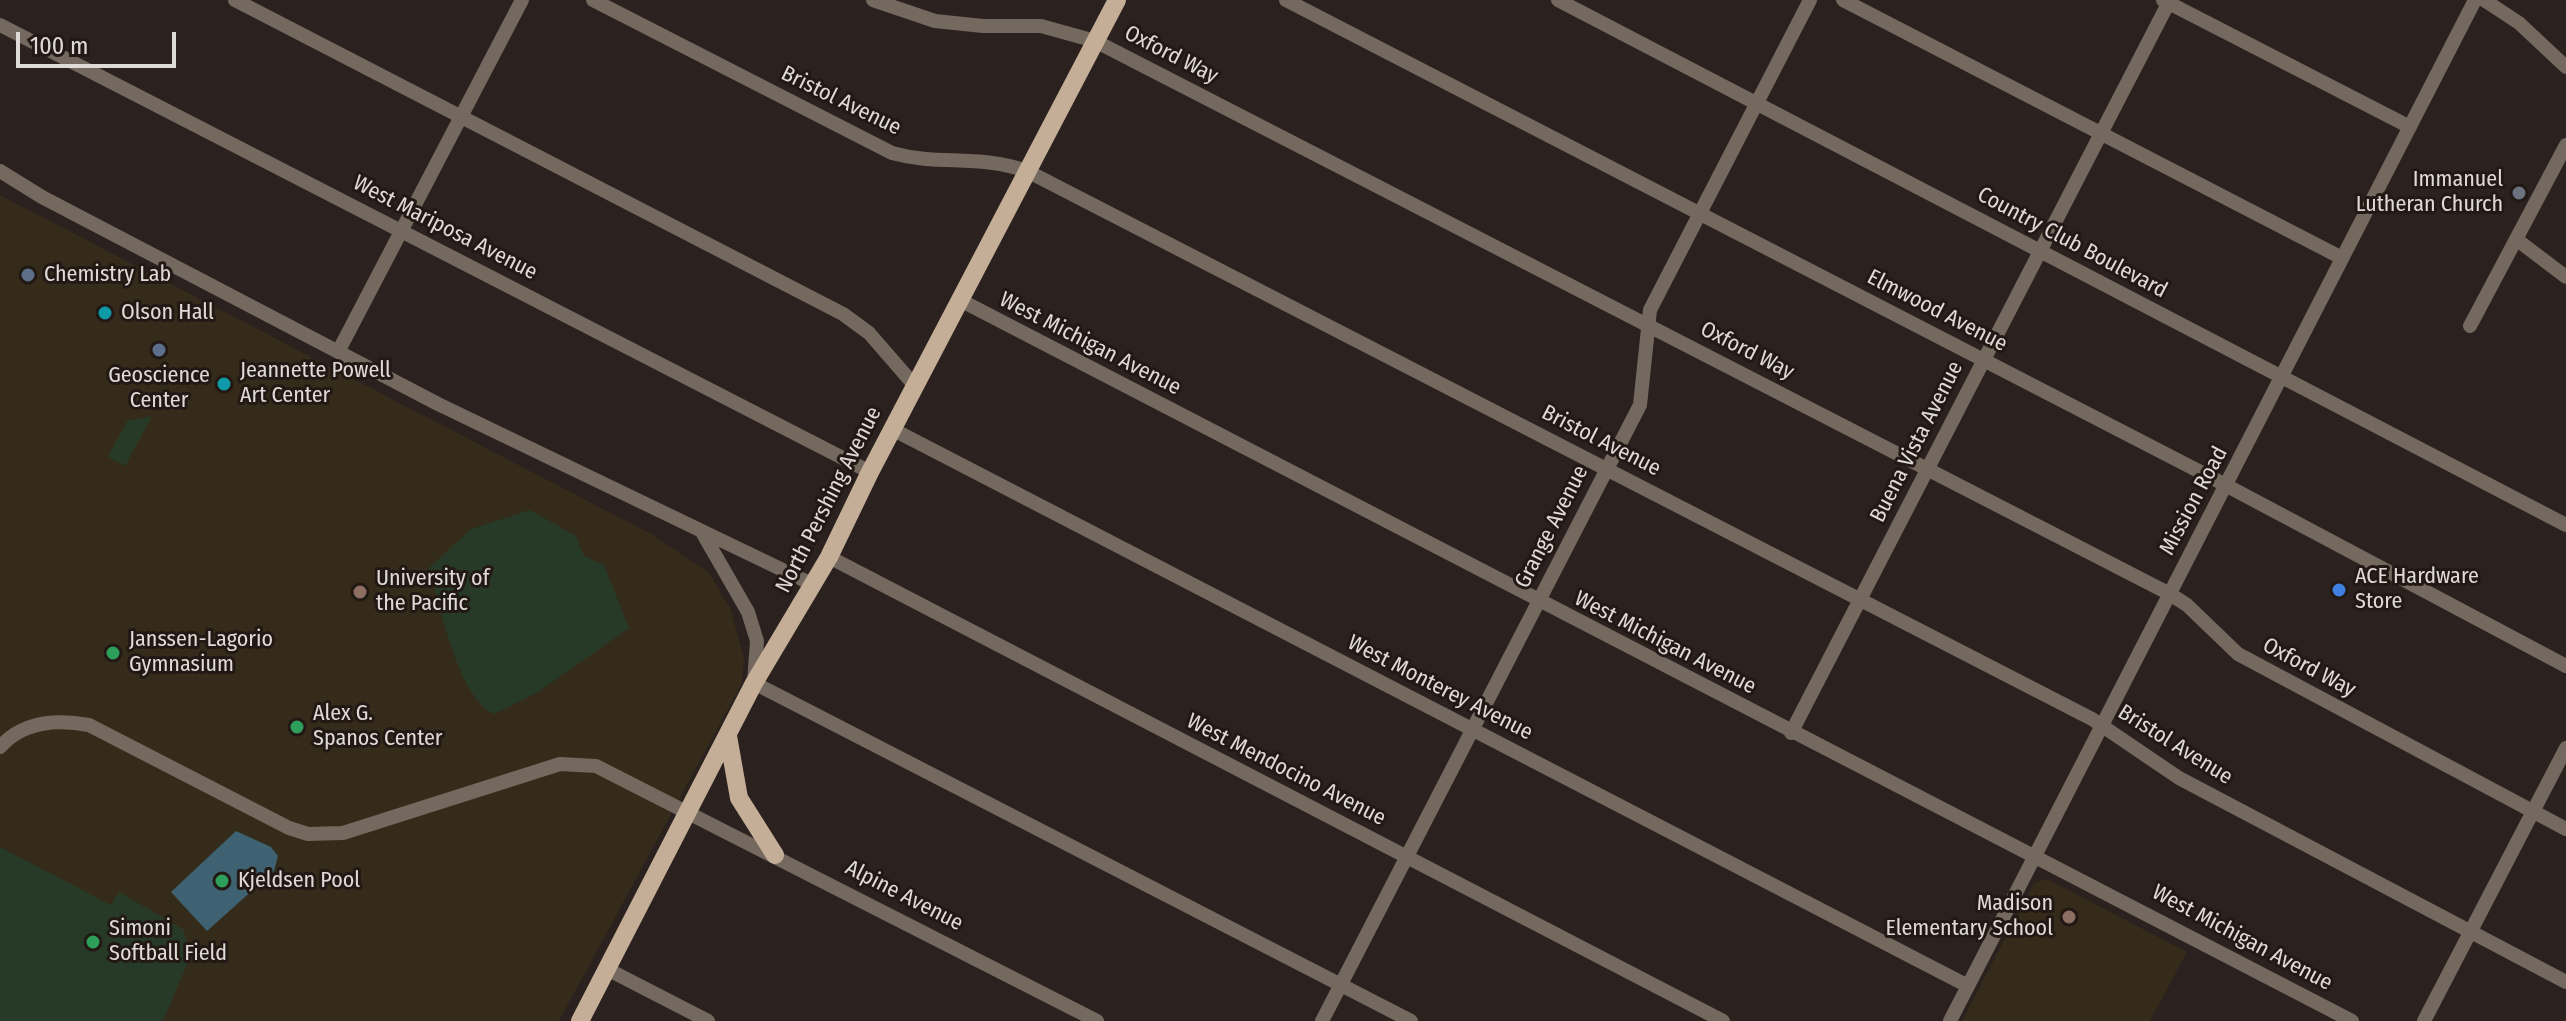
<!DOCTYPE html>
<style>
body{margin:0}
#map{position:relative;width:2566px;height:1021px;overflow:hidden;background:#2b221f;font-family:"Fira Sans Condensed",sans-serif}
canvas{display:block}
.scale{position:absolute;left:16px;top:32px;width:160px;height:36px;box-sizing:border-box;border:4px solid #e0dad7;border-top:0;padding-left:10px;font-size:24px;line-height:28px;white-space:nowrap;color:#e0dad7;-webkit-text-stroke:6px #221915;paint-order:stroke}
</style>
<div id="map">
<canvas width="2566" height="1021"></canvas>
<div class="scale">100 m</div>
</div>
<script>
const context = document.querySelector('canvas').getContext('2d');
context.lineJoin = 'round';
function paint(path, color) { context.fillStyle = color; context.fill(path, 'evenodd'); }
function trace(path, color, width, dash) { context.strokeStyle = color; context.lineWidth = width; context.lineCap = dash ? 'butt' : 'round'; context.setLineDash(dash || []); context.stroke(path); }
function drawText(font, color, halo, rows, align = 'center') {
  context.font = font + ' "Fira Sans Condensed",sans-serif'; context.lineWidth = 6; context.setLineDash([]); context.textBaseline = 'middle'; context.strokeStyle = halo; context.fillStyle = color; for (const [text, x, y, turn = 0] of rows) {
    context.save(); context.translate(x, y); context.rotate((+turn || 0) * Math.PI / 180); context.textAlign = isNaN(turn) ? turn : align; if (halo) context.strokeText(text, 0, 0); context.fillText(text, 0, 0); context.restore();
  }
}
const education = new Path2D(`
 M0,195L653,535L709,573L731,610L744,659L742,683L559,1021H0Z
 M2047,879L2187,952L2150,1021H1962L2034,883Z`);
const green = new Path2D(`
 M152,416L125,466L108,457L127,421Z
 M530,510L576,536L584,556L604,565L629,628L538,692L494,714C458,698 440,605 429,568L471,529Z
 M0,847L111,905L119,892L183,929L191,955L163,1021H0Z`);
const water = new Path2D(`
 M236,831L271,847L278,856L274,871L207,931L171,892Z`);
const minor = new Path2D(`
 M235,0L843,314L869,333L915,386
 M593,0L892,153C939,166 977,154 1027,171L2092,719L2179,778L2566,982
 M873,0L935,21L983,26H1041L1095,41L2170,594L2187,605L2238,654L2566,829
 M1286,0L2216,480L2566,666
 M1558,0L2566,525
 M1843,0L2342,258
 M2163,0L2410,127
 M2484,0L2519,23L2566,67
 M0,25L870,472
 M0,171L42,197L438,404L814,585
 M2516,239L2566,277
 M960,300L2352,1021
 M2470,326L2566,145
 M338,352L522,0
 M892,429L1968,986
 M702,532L748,612L757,641L754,683L1411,1021
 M829,557L1723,1021
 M1791,733L2170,0
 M0,747C23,721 57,719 89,725L289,828L308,834L343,833L560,764L596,766L1097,1021
 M607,969L708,1021
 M1322,1021L1640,405L1650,310L1810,0
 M1950,1021L2475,0
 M2424,1021L2566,748`);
const major = new Path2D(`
 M728,736L739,798L775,855
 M580,1021L754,683L829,557L870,472L1117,0`);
const markers = [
 [2519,193,8,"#6b7280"],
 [28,275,8,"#5c6f8a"],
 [105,313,8,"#0f9aa8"],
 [159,350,8,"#5c6f8a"],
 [224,384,8,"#0f9aa8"],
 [2339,590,8,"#3f7fe0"],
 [360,592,8,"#8d6e63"],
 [113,653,8,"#2e9e5b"],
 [297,727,8,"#2e9e5b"],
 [222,881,8,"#2e9e5b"],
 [2069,917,8,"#8d6e63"],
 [93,942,8,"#2e9e5b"]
];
const streetNames = [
 ["Oxford Way",1171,55,27],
 ["Bristol Avenue",841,101,26],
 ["West Mariposa Avenue",445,228,27],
 ["Country Club Boulevard",2072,243,28],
 ["Elmwood Avenue",1937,311,27],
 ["West Michigan Avenue",1090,344,27],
 ["Oxford Way",1747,351,27],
 ["Bristol Avenue",1601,441,27],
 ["Buena Vista Avenue",1917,442,-63],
 ["North Pershing Avenue",829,500,-63],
 ["Mission Road",2194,501,-62],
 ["Grange Avenue",1552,527,-63],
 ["West Michigan Avenue",1665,643,27],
 ["Oxford Way",2309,668,28],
 ["West Monterey Avenue",1440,688,27],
 ["Bristol Avenue",2175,745,32],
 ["West Mendocino Avenue",1286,770,27],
 ["Alpine Avenue",904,896,27],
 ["West Michigan Avenue",2242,938,28]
];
const poiNames = [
 ["Immanuel",2503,180,"right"],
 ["Lutheran Church",2503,205,"right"],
 ["Chemistry Lab",44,275],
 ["Olson Hall",121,313],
 ["Jeannette Powell",240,371],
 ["Art Center",240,396],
 ["Geoscience",159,376,"center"],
 ["Center",159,401,"center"],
 ["ACE Hardware",2355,577],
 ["Store",2355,602],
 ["University of",376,579],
 ["the Pacific",376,604],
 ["Janssen-Lagorio",129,640],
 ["Gymnasium",129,665],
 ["Alex G.",313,714],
 ["Spanos Center",313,739],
 ["Kjeldsen Pool",238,881],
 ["Madison",2053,904,"right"],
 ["Elementary School",2053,929,"right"],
 ["Simoni",109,929],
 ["Softball Field",109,954]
];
paint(education, '#342b1b');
paint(green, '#273a27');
paint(water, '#3e6271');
trace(minor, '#74695e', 14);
trace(major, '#c4ae97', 18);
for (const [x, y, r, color] of markers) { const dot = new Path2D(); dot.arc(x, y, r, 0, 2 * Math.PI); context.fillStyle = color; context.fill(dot); trace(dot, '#221915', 3); }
drawText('22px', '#e0dad7', '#221915', streetNames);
drawText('22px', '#e0dad7', '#221915', poiNames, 'left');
</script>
